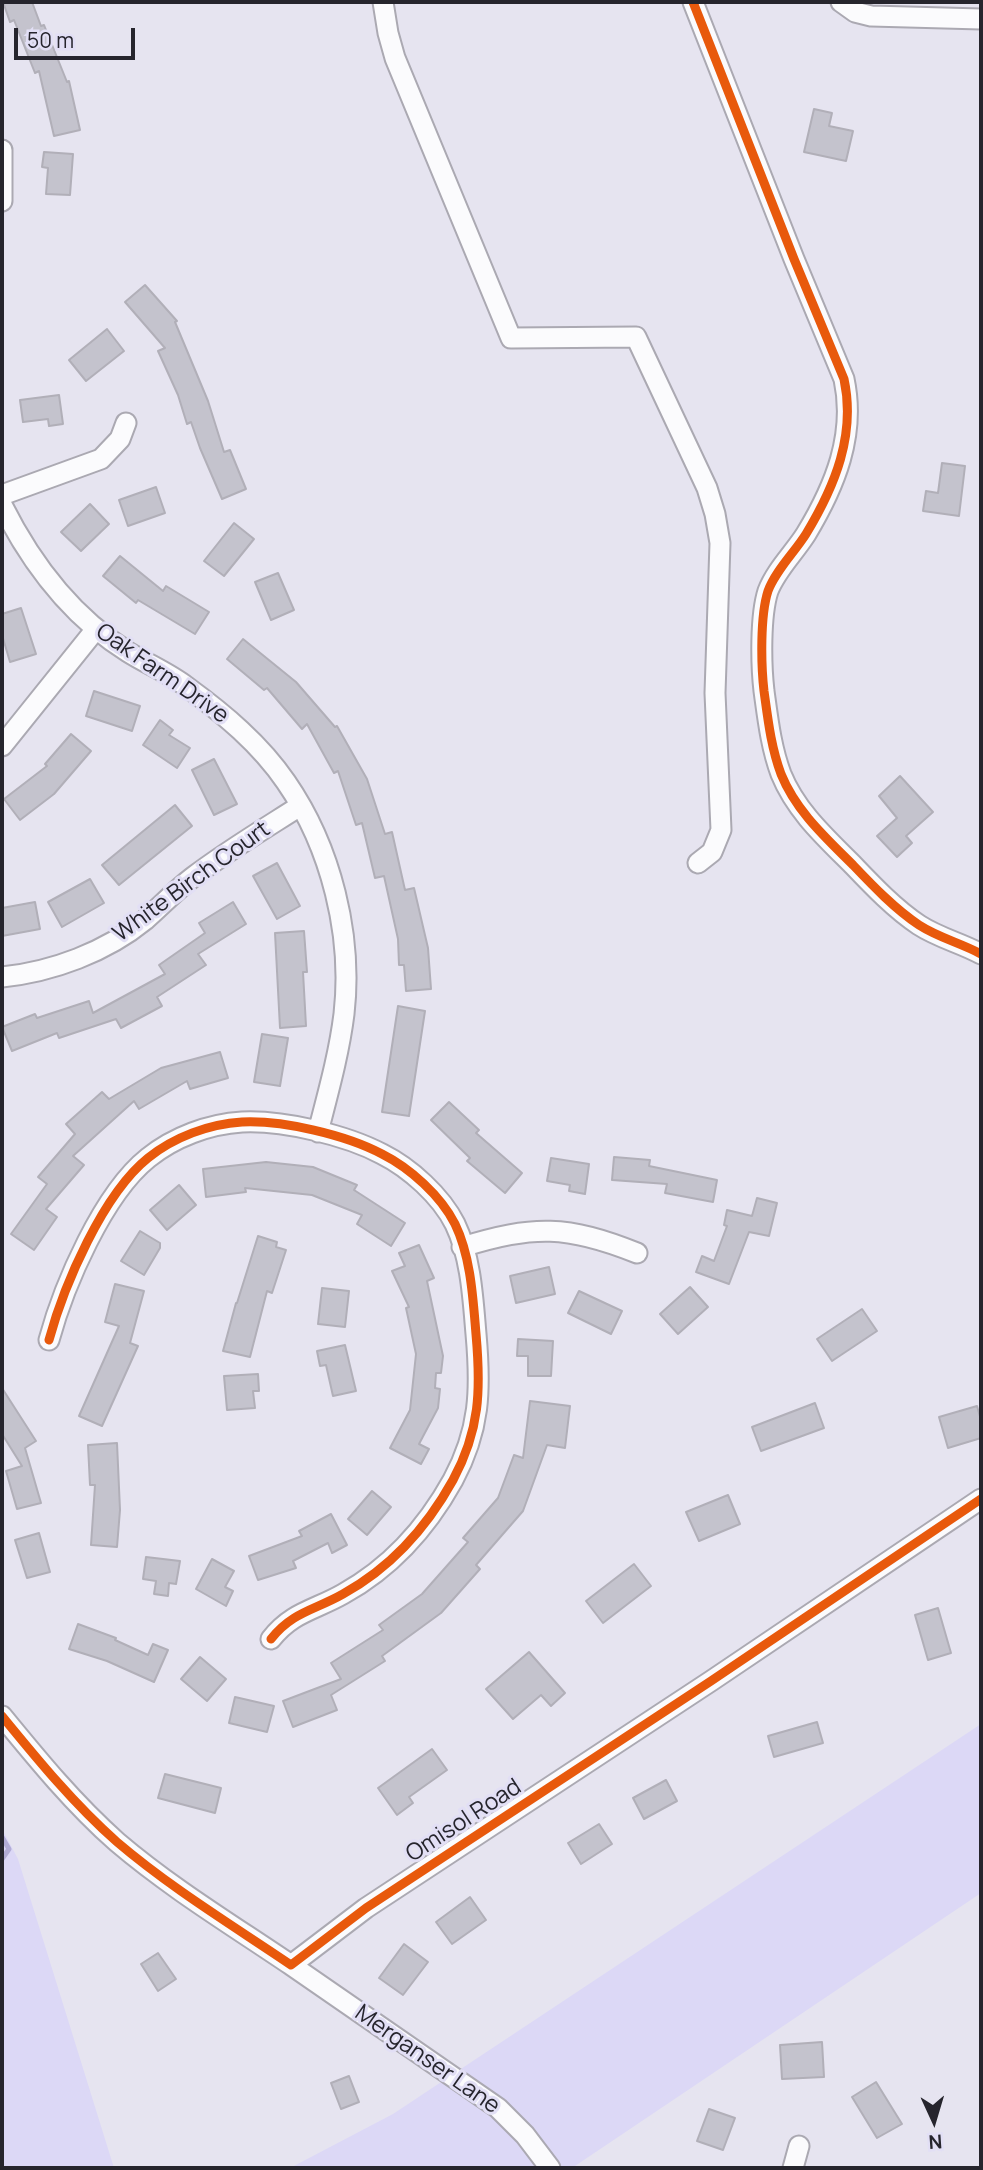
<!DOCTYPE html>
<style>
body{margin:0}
#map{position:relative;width:983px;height:2170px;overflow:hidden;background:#e6e4f0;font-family:Manrope,sans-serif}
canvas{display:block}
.frame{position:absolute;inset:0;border:4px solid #26252d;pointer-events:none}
.north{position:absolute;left:899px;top:2086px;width:70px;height:70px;-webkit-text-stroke:5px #e2dff5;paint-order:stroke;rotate:176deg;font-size:19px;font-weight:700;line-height:28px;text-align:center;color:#26252d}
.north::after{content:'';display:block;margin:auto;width:24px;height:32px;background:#26252d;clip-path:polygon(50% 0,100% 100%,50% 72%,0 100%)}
.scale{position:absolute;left:14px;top:28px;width:121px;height:32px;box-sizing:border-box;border:4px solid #26252d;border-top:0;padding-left:9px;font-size:21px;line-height:24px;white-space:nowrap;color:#26252d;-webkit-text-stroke:5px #e2dff5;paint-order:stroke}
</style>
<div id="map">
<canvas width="983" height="2170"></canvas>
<div class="frame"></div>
<div class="north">N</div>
<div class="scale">50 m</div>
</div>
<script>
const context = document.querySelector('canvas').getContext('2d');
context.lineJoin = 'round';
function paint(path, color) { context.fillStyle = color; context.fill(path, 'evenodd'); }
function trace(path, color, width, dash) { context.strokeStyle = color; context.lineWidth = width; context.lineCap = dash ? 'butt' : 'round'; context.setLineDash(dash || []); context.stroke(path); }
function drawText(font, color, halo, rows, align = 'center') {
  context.font = font + ' Manrope,sans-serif'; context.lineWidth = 6; context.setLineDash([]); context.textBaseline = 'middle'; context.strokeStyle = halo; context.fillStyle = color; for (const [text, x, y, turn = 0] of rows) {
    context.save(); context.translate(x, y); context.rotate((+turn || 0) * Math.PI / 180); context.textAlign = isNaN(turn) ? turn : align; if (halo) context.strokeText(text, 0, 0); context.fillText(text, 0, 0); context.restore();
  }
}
const green = new Path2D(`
 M981,1724V1893L572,2168H290L393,2114Z
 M2,1829L18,1859L114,2168H2Z`);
const stream = new Path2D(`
 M2,1837L9,1849L2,1859`);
const building = new Path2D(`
 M3,2H32L41,26L44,25L67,82L69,81L80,130L54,136L39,71L35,73L14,20L10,22Z
 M814,109L832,113L829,126L853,131L846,161L804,152Z
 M44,152L73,154L70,195L46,194L48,168L42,167Z
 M145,285L177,321L175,322L208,401L224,452L230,450L246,489L222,499L200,448L191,422L187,424L178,395L158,351L165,348L125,302Z
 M107,329L124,351L86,381L69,360Z
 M59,395L63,424L49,426L48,419L23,422L20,400Z
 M942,463L965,466L959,516L923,511L926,491L938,493Z
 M156,487L165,513L128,526L119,500Z
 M90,504L109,524L81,551L61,532Z
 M234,523L254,539L224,576L204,561Z
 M120,556L163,591L166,586L209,612L195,634L138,600L136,603L103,576Z
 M278,573L294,610L271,620L255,582Z
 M21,608L36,654L10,662L2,635V614Z
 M243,639L296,682L335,727L337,726L367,779L385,834L392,832L405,890L414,888L428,948L431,989L406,991L404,965H399L398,939L384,876L375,878L362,823L356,825L338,771L334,773L307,724L302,729L267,688L264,690L227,659Z
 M94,691L140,706L132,731L86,716Z
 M160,720L173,730L169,735L190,748L177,768L143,745Z
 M71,734L91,751L54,794L20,820L4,799L47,766L45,764Z
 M214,759L237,804L214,815L192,770Z
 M900,776L933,812L906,836L912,843L897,857L877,836L897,818L879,796Z
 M175,805L192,826L119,885L102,865Z
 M277,863L300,906L277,919L253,876Z
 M90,879L104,903L62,927L48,902Z
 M35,902L40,929L2,936V908Z
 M233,902L246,924L198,954L206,965L157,997L162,1006L121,1028L116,1019L59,1038L57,1033L12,1051L2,1027L35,1014L37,1018L89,1001L93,1013L165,974L159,965L205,933L199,923Z
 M304,931L307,972H303L306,1026L280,1028L275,933Z
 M398,1006L425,1011L409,1116L382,1112Z
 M262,1034L288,1038L280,1086L254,1082Z
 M220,1052L228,1078L190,1089L187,1081L139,1109L134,1101L73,1156L84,1165L46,1209L57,1217L34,1250L11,1234L47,1184L38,1177L75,1134L66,1124L102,1092L109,1099L161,1068Z
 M449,1102L479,1130L476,1133L522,1173L505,1193L467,1161L470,1158L431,1120Z
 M614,1157L650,1160L649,1166L717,1180L713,1202L665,1193L667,1184L612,1180Z
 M551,1158L589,1164L585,1194L569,1191L570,1185L547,1181Z
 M266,1162L313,1167L357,1185L354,1190L405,1223L391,1246L357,1224L362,1215L312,1195L245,1188L246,1192L206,1197L203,1169Z
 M179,1185L196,1205L167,1230L150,1210Z
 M757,1198L777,1203L769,1236L749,1232L729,1284L696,1272L702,1256L714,1261L727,1226L724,1225L727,1210L752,1216Z
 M140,1231L160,1243V1248L144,1275L121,1261Z
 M258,1236L277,1242L276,1247L286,1250L272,1293L267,1291L250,1357L223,1351L236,1303H237Z
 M419,1245L434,1278L427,1281L443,1356L441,1373H436L435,1388L440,1389L438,1408L419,1444L429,1449L421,1464L390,1448L410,1410L416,1354L406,1308L409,1307L392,1271L405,1266L399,1253Z
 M549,1267L555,1294L516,1303L510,1276Z
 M115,1284L144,1291L130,1343L138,1346L102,1426L79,1416L119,1326L105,1322Z
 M690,1287L708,1307L678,1334L660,1314Z
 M322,1288L349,1291L345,1327L318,1324Z
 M579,1291L622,1311L611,1334L568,1313Z
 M862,1309L877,1331L832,1361L817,1339Z
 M518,1339L553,1341L551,1376H528V1356H517Z
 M345,1345L356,1391L333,1396L326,1365L320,1366L317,1351Z
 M258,1374L259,1391H253L255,1408L227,1410L224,1376Z
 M2,1388L36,1441L25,1448L41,1503L17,1509L6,1471L22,1466L2,1434Z
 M530,1401L570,1406L565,1448L547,1445L523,1511L476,1565L480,1569L441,1613L382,1656L385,1661L331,1695L337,1710L293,1727L283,1701L341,1679L331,1663L383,1630L379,1625L422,1594L468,1542L463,1538L498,1498L514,1455L523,1458Z
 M815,1403L824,1428L761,1451L752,1427Z
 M977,1406L981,1420V1438L948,1448L939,1417Z
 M117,1443L120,1510L117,1547L91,1545L95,1485H90L88,1445Z
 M372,1491L391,1507L367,1535L348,1519Z
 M728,1495L740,1524L699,1541L686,1512Z
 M331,1514L347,1545L332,1553L328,1543L293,1561L296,1568L258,1580L249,1556L302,1536L299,1531Z
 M39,1533L50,1572L27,1578L15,1540Z
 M146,1557L180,1561L176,1584L169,1583L168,1596L154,1594L156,1581L143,1579Z
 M212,1559L234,1571L225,1587L233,1591L226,1606L196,1589Z
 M634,1564L651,1586L603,1623L586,1601Z
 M938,1608L951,1653L928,1660L915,1615Z
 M78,1624L116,1638L115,1640L148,1655L153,1644L168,1650L154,1682L107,1661L69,1649Z
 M529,1652L565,1693L551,1706L541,1695L513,1719L486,1689Z
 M200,1657L226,1679L207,1701L181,1679Z
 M235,1697L274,1706L267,1732L229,1723Z
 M817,1722L823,1743L774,1757L768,1736Z
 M432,1749L447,1770L409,1797L413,1803L397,1815L378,1788Z
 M165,1774L221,1788L215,1813L158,1798Z
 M666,1780L677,1801L644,1819L633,1798Z
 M599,1824L612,1844L581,1864L568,1843Z
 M470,1897L486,1920L452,1944L436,1922Z
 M404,1944L428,1962L403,1995L379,1978Z
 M158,1953L176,1979L158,1991L141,1964Z
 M822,2042L824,2077L782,2079L780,2045Z
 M349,2076L359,2102L341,2109L331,2083Z
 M876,2082L902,2124L877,2138L852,2097Z
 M709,2109L735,2118L723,2150L697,2141Z`);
const minor = new Path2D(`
 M383,2L388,33L395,58L511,338L636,337L707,488L715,514L720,543L715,693L721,830L712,852L698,863
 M693,2L794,259L844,379C856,435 835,486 806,534C794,553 776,570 768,591C760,616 761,665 764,691C768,720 771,747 781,774C796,811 825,837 853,865C873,886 895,909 919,925C939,938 961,943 981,954
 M841,2L855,12L871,16L981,19
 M2,150V201
 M2,495L101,459L120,439L126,423
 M2,505C31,563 72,617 128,652C147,664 169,673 187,687C224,714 260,744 286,782C331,847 353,935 344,1014C339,1054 328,1093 318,1132
 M2,746L96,629
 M2,977C52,972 106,952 145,920C161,906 176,890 193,877C227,851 264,829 300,806
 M462,1247C534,1225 567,1225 637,1253
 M49,1340C64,1285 103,1194 148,1158C174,1137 209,1124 242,1122C283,1120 346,1135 382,1154C410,1168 441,1196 455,1224C471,1257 473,1299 476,1334C481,1390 480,1430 453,1480C427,1527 390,1568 343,1594C315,1610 292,1612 271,1639
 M2,1716C38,1760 74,1804 117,1842C171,1888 232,1925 291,1965L366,1908L711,1681L981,1499
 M291,1965L498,2108L525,2135L550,2168
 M793,2168L799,2146`);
const cycleway = new Path2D(`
 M693,2L794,259L844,379C856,435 835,486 806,534C794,553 776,570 768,591C760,616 761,665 764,691C768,720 771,747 781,774C796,811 825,837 853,865C873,886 895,909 919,925C939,938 961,943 981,954
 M49,1340C64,1285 103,1194 148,1158C174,1137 209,1124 242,1122C283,1120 346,1135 382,1154C410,1168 441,1196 455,1224C471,1257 473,1299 476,1334C481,1390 480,1430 453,1480C427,1527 390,1568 343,1594C315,1610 292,1612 271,1639
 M2,1716C38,1760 74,1804 117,1842C171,1888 232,1925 291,1965L366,1908L711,1681L981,1499`);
const streetNames = [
 ["Oak Farm Drive",162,674,35],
 ["White Birch Court",192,882,-36],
 ["Omisol Road",464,1821,-33],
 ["Merganser Lane",427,2060,35]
];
paint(green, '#dcd8f6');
trace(stream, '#b2acd5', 5);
paint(building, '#c4c3cd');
trace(building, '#b1afb8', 2);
trace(minor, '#aba9b2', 23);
trace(minor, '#fbfbfd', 19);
trace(cycleway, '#e8590c', 9);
drawText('23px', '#26252d', '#e2dff5', streetNames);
</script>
